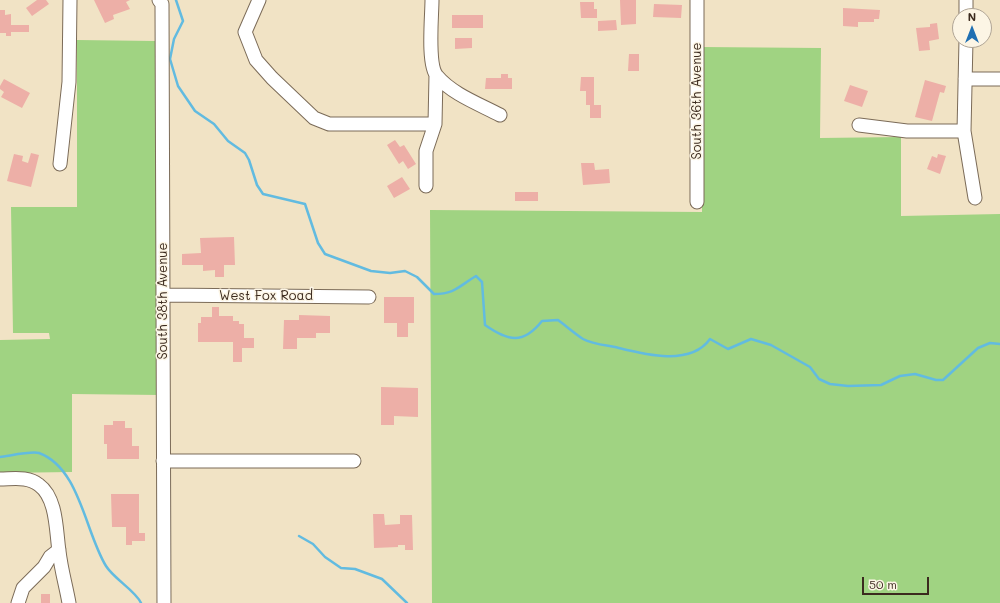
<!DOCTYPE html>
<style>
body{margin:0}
#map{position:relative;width:1000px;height:603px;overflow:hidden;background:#f1e3c5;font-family:Mali,sans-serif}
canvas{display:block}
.north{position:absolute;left:952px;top:8px;width:40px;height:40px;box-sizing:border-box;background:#fcf5e5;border:1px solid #afa495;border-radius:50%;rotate:0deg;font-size:11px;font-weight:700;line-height:16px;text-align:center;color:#3b2a1e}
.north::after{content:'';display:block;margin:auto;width:14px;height:18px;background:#1f6fb2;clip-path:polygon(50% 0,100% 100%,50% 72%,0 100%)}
.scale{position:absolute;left:862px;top:577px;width:67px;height:18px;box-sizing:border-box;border:2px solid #3b2a1e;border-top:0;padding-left:5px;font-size:12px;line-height:14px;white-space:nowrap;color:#3b2a1e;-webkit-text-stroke:3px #fcf5e5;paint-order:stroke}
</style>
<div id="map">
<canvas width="1000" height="603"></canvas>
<div class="north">N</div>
<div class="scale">50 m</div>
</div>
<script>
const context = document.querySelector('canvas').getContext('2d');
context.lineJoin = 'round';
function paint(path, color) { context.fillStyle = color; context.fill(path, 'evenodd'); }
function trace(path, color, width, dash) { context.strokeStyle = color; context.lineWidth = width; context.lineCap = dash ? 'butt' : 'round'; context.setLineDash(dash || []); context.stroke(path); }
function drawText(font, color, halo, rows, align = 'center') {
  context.font = font + ' Mali,sans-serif'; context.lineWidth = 3; context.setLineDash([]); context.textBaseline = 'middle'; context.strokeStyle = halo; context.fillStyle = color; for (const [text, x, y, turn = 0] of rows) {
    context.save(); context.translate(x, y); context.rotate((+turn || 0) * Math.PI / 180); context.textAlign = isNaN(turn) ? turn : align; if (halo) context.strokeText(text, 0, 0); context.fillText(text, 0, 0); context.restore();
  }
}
const green = new Path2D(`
 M77,40L155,41L160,395L72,394V472L0,473V340L50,339L49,333H13L11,207H77Z
 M702,47L821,48L820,138L901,137V216L1000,214V603H432L430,210L702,212Z`);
const stream = new Path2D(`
 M176,0L183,21L174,39L170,59L178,86L195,111L214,124L228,141L245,153L249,160L257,185L263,194L305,204L318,243L325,254L371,271L390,273L405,271L417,277L434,294C455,294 459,286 476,276L482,282L485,325C508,341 523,345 542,321L558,320C566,326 574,333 583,339C592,344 604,345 615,347C643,354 690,367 710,339L728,349L751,339L771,345L810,367L819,379L830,384L848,386L881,385L900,376L915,374L936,380H943L978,348L990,343L1000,344
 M0,457C9,456 31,451 39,453C80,468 85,532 106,566C114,579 136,591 141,603
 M299,536L313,544L325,557L341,568L355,569L382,579L407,603`);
const building = new Path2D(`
 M37,0H46L49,4L32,16L26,8Z
 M94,0H130L126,2L130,9L113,15L114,19L105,23Z
 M620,0H636V24L621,25Z
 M580,2H594V9H597V18H581Z
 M654,4L682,5L681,18L653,17Z
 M843,8L880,10L879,19H874V22H858V27L843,26Z
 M0,10H5V15L11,14V25H29V32H11V36H6V33H0Z
 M452,15H483V28H452Z
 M616,20L617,30L598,31V21Z
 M937,23L939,39L929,41L930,50L919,51L916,28L930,27V24Z
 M455,38H472V48L455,49Z
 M629,54H639V71H628Z
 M501,74H508V78H512V89H485L486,78H501Z
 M581,77H594V105H601V118H590V105H586V91H580Z
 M4,79L30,93L22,108L1,97L4,92L0,89V86Z
 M925,80L946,86L944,93L940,92L932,121L915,117Z
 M850,85L868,91L862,107L844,101Z
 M395,140L400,147L404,145L416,164L408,169L403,161L399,164L387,145Z
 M31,153L39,155L31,187L7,181L14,154L23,156L22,161L28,163Z
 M938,154L946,156L940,174L927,169L932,156L937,158Z
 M581,163H594L595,170L609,169L610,183L583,185Z
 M402,177L410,189L394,198L387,186Z
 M515,192H538V201H515Z
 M234,237L235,265H224V277H215V270L203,271V265H182V254L201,253L200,238Z
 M384,297H414V323H408V337H397V323H384Z
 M212,307H219V316H233V321H239V324H244V338H254V348H242V362H233V342H198V323H201V317H212Z
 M299,315L330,316V333H316V338H297V349H283L284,320H299Z
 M381,387L418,388V417L394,416V425H381Z
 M113,421H125V428H132V446H139V459H107V444H104V425H113Z
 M111,494H139V533H145V541H132V545H126V527H112Z
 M373,514H384L385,525L400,524V515H412L413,550H405V545H398V547L374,548Z
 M41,594H50V603H41Z`);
const minor = new Path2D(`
 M159,0L162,4L164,603
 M259,0L245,32L256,60L272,78L314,118L329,124H435
 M432,0C432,16 427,65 437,76C452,94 479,104 500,115
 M697,0V202
 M966,0V16
 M966,40L964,131L975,198
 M965,79H1000
 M859,125L907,131H964
 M60,164L69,82L70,0
 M426,186V151L435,124L436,75
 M163,295L369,297
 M163,461H354
 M0,479C13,479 28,476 39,485C57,498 56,531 59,551C61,569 66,586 69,603
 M18,603L23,588L44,567L50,557L59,550`);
const streetNames = [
 ["South 36th Avenue",697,101,-90],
 ["West Fox Road",266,296],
 ["South 38th Avenue",163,301,-90]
];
paint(green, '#a0d382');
trace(stream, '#62bbe0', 2.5);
paint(building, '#edafa7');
trace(minor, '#7b6b58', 15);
trace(minor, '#fff', 13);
drawText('13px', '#3b2a1e', '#fcf5e5', streetNames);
</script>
